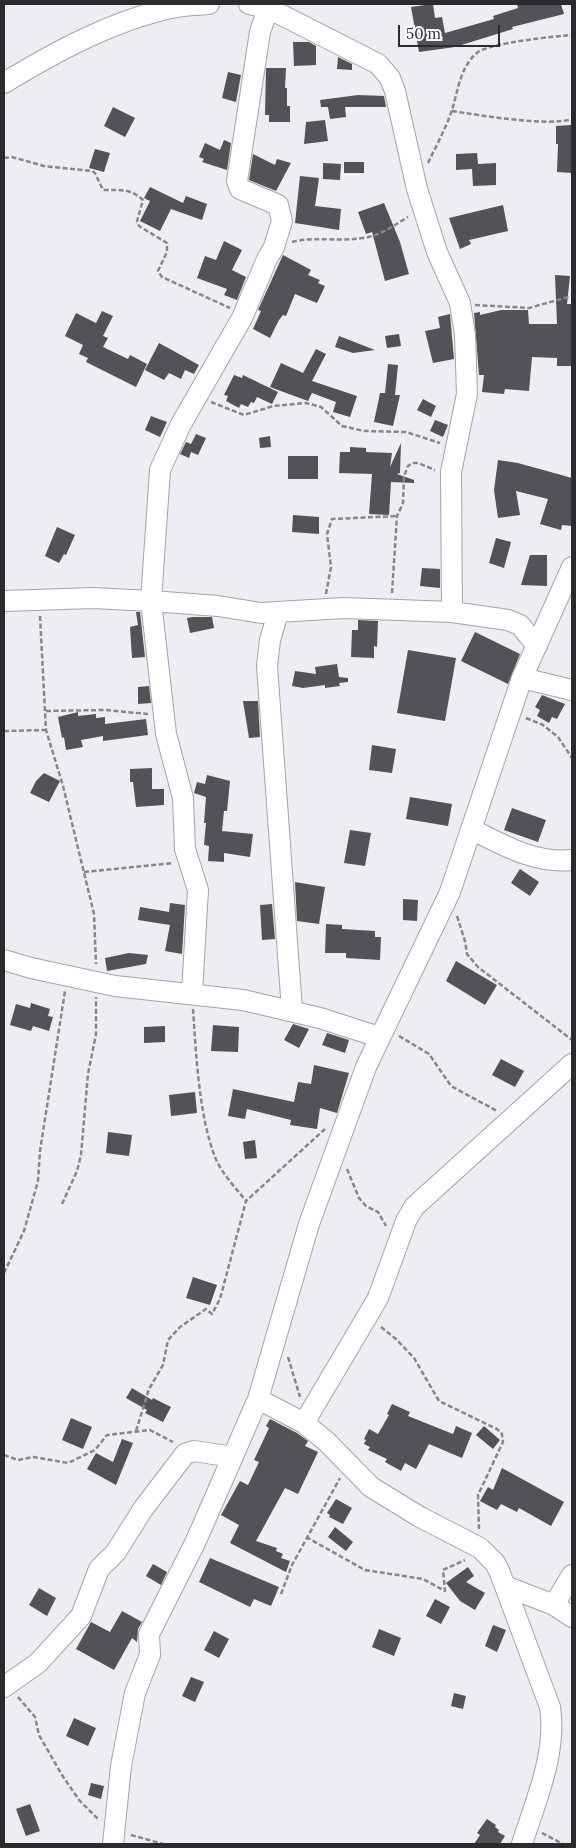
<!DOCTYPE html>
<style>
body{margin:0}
#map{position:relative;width:576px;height:1848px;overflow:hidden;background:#eceef4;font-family:Lora,serif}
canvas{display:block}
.frame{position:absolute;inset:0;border:5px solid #2a2b2d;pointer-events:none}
.scale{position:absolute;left:398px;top:25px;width:102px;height:22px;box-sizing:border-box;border:2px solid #2a2b2d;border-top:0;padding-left:6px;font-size:15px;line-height:18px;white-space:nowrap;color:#2a2b2d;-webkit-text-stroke:4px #fafcff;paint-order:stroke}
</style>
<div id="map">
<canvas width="576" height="1848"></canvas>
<div class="frame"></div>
<div class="scale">50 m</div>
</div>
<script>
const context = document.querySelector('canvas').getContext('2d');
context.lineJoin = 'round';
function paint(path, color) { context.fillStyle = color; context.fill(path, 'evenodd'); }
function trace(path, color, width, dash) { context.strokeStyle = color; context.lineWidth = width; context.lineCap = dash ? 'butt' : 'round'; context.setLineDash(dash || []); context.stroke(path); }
const building = new Path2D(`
 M433,4L435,18L442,17L445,33L494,19L493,16L518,8L517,4H561L564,14L512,27L513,29L455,47L419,52L411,7Z
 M293,42H309L316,46V65L294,66Z
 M338,57L352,64V70L337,69Z
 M266,68H286L285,88H287V106H290V122H269V115H265Z
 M228,72L241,75L236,102L222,98Z
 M358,95L384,96L386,107H345L346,117L330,119L328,107H321L320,100Z
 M113,107L135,118L125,137L104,126Z
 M325,120L328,141L304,144L306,122Z
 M572,125V173L557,172L558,144H556V126Z
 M224,140L231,143L227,170L202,162L204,159L199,157L205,143L220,150Z
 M95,149L110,153L104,172L89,168Z
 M477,153L478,164L496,163V185L473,186L472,169L456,170V154Z
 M253,154L275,165L277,159L291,163L276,191L249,180Z
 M344,162H364V173H344Z
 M323,163L341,164L340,180L323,179Z
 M300,176L319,178L315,206L341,209L339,230L295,223Z
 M150,187L183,203L186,196L207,204L202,220L171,209L160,231L140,221L150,201L144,198Z
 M384,203L400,242L409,274L385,281L372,232L366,234L358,212Z
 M503,205L508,231L469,240L471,244L460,249L449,218Z
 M224,241L242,250L232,270L246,277L237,300L224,295L227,289L197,278L205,256L216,260Z
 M283,255L311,270L308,275L320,280L318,283L325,286L317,303L295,294L286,316L283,315L279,320L270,338L253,329L261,311L258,310Z
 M555,275L570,276L567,304H572V366H557V358L532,357L529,391L505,389L504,394L482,392L484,375H479L474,313L480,312V315L501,310H528L529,324H557Z
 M102,311L113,316L103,336L108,338L103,347L128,359L130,355L147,364L136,387L86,362L88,358L79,354L83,345L65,336L76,313L96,323Z
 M450,314L454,359L433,363L425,331L440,328L438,317Z
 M399,334L401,346L387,348L385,336Z
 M339,336L375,350L353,353L335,347Z
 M159,343L199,365L194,374L185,370L181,379L169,373L164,380L145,370Z
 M316,349L326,354L312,381L357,396L350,417L333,412L336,402L312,393L308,401L270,387L281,363L303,373Z
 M388,364L398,365L395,395H400L393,426L374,422L380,393H385Z
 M234,375L242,378L243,375L278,392L272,404L257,397L254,403L251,402L248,407L241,404L239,408L226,401L228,396L224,395Z
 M423,399L436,406L431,417L417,410Z
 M151,416L167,422L160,437L145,430Z
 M435,420L448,425L443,437L430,431Z
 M196,434L206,438L198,455L191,452L189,458L180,454L186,442L191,444Z
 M270,436L271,447L260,448L259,438Z
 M401,443L400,473L397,474L414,480V483L391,482L389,515L369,514L372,474L339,473L340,452H350V447L366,448V452L392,453L390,467Z
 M288,456H318V479H288Z
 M498,460L518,463L572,478V526L562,525L561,530L540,524L548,499L516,491L520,515L498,518L494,490Z
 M293,515L319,517V534L292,532Z
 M57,527L75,535L66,555L64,554L59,563L45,556Z
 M496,538L511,542L504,568L489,563Z
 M530,555H547V586L521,585Z
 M422,568L440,569V588L420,586Z
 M136,612H140L145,657L132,658L130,627L138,625Z
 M193,617H212L214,628L190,633L187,618Z
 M358,620L378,621L377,647L374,646V658L351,657L352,630H358Z
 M475,632L520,654L508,684L461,661Z
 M408,650L456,658L445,721L397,713Z
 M337,664L339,677L348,678V682L339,683L340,686L325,688V685L303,688L292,686L295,671L316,674L315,667Z
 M149,686L151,703L138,704V687Z
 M542,695L565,704L557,719L552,717L549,723L537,716L540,710L535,707Z
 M243,701H258L260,737L249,738Z
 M78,712V716L96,714V718L105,717V724L146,719L148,735L103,741V736L81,740L83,747L66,750L64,737L62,738L58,717Z
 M372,745L396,749L392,773L369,770Z
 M152,768V789H164V805L136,807L133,782H130V769Z
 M44,773L60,781L49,802L30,793L36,781Z
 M207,775L230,781L227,811H224L222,831L253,834L250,857L224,853V862L208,861L209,846L204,845L206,823H204L206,797L194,793L197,782L205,784Z
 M410,797L452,804L448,826L406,819Z
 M512,808L546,820L538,842L504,830Z
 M350,830L371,833L365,866L344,863Z
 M520,869L539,882L530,896L511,883Z
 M295,882L325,887L319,924L297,921Z
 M403,899L418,900L417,921L403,920Z
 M170,903L185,905L182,954L165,951L170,925L138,920L140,907L169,912Z
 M272,904L275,939L262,940L260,905Z
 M326,924L342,925V929L375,931V937H381L380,960L346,958V953H325Z
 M129,953L148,955L146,964L107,971L105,958Z
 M456,961L497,985L485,1005L446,981Z
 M31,1003L50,1009L48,1016L53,1017L49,1031L33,1026L31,1031L10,1025L16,1004L30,1008Z
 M293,1024L309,1029L299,1048L284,1040Z
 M213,1025L239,1027L238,1052L211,1051Z
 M165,1026V1042L144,1043V1027Z
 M327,1033L349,1040L345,1053L322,1045Z
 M501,1059L524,1071L515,1087L492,1075Z
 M314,1065L349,1073L337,1113L320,1108L317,1129L290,1125L291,1120L247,1109L245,1119L228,1116L233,1089L294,1102L298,1082L311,1084Z
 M195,1092L197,1113L171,1116L169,1095Z
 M108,1132L132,1135L129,1156L106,1153Z
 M255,1140L257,1158L245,1159L243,1142Z
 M193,1277L217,1285L210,1305L186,1298Z
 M132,1388L152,1400L153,1398L171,1407L163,1422L145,1413L147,1410L126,1398Z
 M392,1404L410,1412L408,1416L453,1434L456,1426L472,1433L462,1458L429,1444L416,1469L405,1463L401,1471L385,1462L387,1459L368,1450L370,1447L364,1444L366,1440L364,1439L369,1429L378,1434L389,1415L387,1414Z
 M71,1418L92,1427L83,1449L62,1440Z
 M270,1419L297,1433L308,1441L305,1446L318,1452L298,1494L285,1488L256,1541L277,1548L276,1551L283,1554L281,1558L290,1561L286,1572L230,1543L239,1525L221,1515L240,1481L248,1485L259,1462L254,1460L269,1428L266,1426Z
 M484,1426L500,1440L493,1449L476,1435Z
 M122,1439L133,1443L116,1485L87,1469L96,1453L113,1462Z
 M502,1468L564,1502L551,1526L519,1508L517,1512L501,1504L497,1510L480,1501L488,1487L493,1490Z
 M336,1499L352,1508L343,1524L329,1517L330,1515L327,1513Z
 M335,1527L353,1542L346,1551L328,1537Z
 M210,1558L279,1587L271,1606L254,1599L250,1607L199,1582Z
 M153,1564L167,1572L161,1585L146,1576Z
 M468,1567L474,1576L466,1582L485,1593L475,1610L460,1601L446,1583Z
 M39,1588L56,1598L47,1616L29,1605Z
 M435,1599L450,1607L441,1624L426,1616Z
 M122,1611L142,1622L138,1629L137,1642L132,1638L114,1670L76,1649L91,1622L110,1632Z
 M493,1625L506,1630L497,1652L485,1646Z
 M379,1629L401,1638L394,1656L372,1647Z
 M214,1631L229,1639L219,1658L204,1650Z
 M191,1677L204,1682L195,1702L182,1696Z
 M454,1693L466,1696L463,1709L451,1706Z
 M74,1718L96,1728L88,1746L66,1736Z
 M91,1783L104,1786L101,1799L88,1795Z
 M30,1804L40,1831L26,1836L16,1809Z
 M487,1819L496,1825L495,1827L499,1830L498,1832L505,1836L500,1844H474L480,1835L477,1833Z`);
const path = new Path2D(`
 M452,111C479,115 548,127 572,119
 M4,158L12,157L44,166L92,171L95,173L103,190C119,190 130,188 143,200L137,221L139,226L167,243V252L158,271L162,277L230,308
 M428,163C436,146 446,128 452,110C458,91 460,66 478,52C491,43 555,36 572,35
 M292,242C315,236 338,242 362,238C380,236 393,226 408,217
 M475,305L529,308L572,296
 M211,402L244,415L273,406L306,403L321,407L342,426L364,431L406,432L440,443
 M392,593L397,516L403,503L404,476L408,466L413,463H418L435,470
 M326,594L331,567L327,534L332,519L397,516
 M40,616L46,730L63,786L94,914L96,964
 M46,711L105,710L148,714
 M526,718L543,725L558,737L572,758
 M4,731L46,730
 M84,872L173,863
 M457,916L465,941L467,954L478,967L572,1040
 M193,1009C196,1054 199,1116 215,1157C222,1174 235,1187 246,1201
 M399,1036L429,1054L451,1086L497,1111
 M347,1169L359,1198L366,1206L378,1212L386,1226
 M62,1204L77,1171L81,1155L88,1074L96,1034V997
 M4,1273L24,1231L38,1181L40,1151L65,991
 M381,1327L396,1339L414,1358L439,1401L497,1429L502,1434L503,1442L478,1495L479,1529
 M288,1357L300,1397
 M136,1431L149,1389L163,1365L168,1340L180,1327L206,1309L212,1314L220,1299L246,1201L325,1129
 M4,1455L18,1460L33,1457L68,1463L95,1450L107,1435L150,1430L173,1442
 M306,1537L365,1570L423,1579L445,1591L443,1570L465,1560
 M281,1594L292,1565L340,1478
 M18,1697L35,1717L39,1735L62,1775L79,1800L99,1820
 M542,1833L563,1844
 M131,1835L163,1844`);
const minor = new Path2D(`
 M249,4L268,8L378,64L390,78L395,91L417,189L437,252L460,303L465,335L467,394L451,472L452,612
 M4,83C55,52 112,21 171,8C183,5 197,5 209,4
 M4,601L93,598L151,601L218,606L261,613L344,608L452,612L508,620L520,625L537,646
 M278,613L270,640L267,666L292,1010
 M522,678L572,690
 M471,829C503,845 535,864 572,860
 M4,960L31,968L115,986L243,1000L320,1018L379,1037
 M192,993L198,890L185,849L183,798L166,734L151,601L160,470L181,424L242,318L267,259L274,247L282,221L278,205L240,189L237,181L260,32L268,8
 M258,1399L304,1423L327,1442L371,1487L420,1517L480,1548L495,1563L500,1573L550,1707C557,1753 536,1800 522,1844
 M304,1423L378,1298L406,1221L414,1207L572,1064
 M505,1586L554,1605L572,1617
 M554,1605L572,1575
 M4,1687L38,1663L81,1616L99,1569L116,1552L143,1509L185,1454L194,1451L233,1457
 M113,1844L121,1766L135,1693L150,1655L149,1634L195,1543L258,1399L309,1224L366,1067L450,892L522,678L572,567`);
paint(building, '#525257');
trace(minor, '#a2a4a9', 22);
trace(path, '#85878b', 2.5, [5, 2.5]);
trace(minor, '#fff', 20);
</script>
